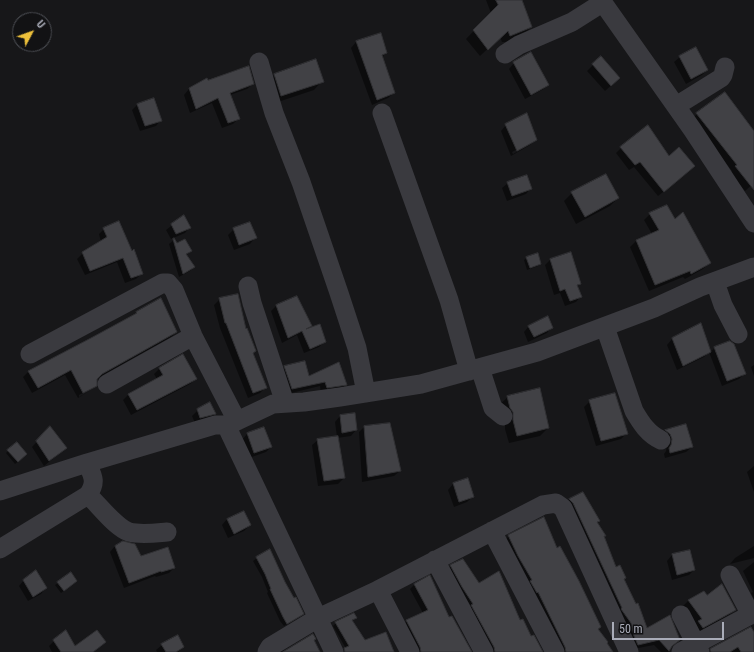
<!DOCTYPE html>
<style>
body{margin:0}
#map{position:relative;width:754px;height:652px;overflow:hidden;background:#171719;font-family:"Roboto Condensed",sans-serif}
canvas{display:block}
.north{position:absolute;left:12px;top:12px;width:40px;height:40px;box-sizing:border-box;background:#121214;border:1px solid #4e5056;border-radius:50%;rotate:49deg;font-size:11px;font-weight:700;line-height:16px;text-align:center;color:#a9acb8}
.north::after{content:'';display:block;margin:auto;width:14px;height:18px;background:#edc03b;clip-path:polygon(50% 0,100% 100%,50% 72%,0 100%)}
.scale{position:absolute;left:612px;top:622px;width:112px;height:18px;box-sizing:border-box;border:2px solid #a9acb8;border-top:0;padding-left:5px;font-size:12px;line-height:14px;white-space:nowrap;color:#a9acb8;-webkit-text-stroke:3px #121214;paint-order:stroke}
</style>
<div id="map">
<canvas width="754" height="652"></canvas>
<div class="north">U</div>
<div class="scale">50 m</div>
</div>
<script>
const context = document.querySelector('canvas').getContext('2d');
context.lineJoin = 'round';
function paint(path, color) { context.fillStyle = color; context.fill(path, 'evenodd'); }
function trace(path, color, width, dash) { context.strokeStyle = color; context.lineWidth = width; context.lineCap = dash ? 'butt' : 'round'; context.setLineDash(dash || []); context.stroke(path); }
const shadow = new Path2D(`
 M486,0H521L531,27L524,34L506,42H502L500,37L480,56L466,39L491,13Z
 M380,34L386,53L382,57L394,93L388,98L372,105L351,48L356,42Z
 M601,57L614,83L605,91L587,71Z
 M680,57L707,70L702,75L686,84L674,62Z
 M514,63L548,85L542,90L525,99L509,69Z
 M275,75L322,81L314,90L272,104L266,83Z
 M206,79L207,82L253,84L247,89L230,95L239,118L233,124L222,128L212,103L190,113L184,95L189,89Z
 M153,100L161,120L156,126L140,131L132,110L137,105Z
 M697,114L754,132V183L745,191L730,173L732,171L692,119Z
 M506,125L536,139L530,145L511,156L501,131ZM531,142V144L513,154L512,152Z
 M621,148L669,157L688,172L658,196L634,167L629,170L616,153Z
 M508,183L531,188L526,194L507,201L502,188Z
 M572,193L618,198L610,206L576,224L564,201Z
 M650,214L675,220L709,263L703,269L685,279L683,277L649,291L630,247L636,241L652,234L644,220Z
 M184,216L190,227L185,233L171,239L166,230Z
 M104,229L141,274L136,279L125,283L117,262L85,275L77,259L83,253L101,242L99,234Z
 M234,229L255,238L250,244L234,250L228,235Z
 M174,240L177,244L191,251L185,256L194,267L190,271L179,277L169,244Z
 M570,254L580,284L577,286L581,296L576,302L565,306L560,293L554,295L545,265L550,260Z
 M527,258L540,264L538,266L527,270L524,260Z
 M297,298L311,326L306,330L325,341L319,347L304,353L297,335L282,343L271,311L276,306Z
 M220,299L245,330L255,351L252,354L266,387L260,393L248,398L220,328L214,305Z
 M137,313L176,332L171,337L96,379V386L92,389V388L79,395V397L91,390L78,398L65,375L32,393L23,377L29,371L132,317Z
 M701,324L710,352L715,348L744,374L739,379L722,386L709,352L704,357L677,370L667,345L672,339Z
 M529,326L552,327L547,333L528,342L524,332Z
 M754,365V376L751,367Z
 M285,367L308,377L346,384L341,390L321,393L320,386L287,394L279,372Z
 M159,369L196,379L190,384L131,415L123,400L128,395L157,379L154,374Z
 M508,397L548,428L540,436L509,443L505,429V421L499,405Z
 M590,401L627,433L621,439L596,446L584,407Z
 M198,410L215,414L210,419L195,423L192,416Z
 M340,416L356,430L351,436L337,438L344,478L338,484L318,486L312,445L318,440L337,437L335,422Z
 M686,425L692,447L686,452L665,458L664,454L666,451L667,445L660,436L665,430Z
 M364,427L400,471L394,476L362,482L359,432Z
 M264,428L271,447L266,452L249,458L242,440L247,434Z
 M45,433L66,448L44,466L32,447Z
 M17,443L24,457L15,464L6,453Z
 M754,466V492L747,472Z
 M453,484L473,496L467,502L454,507L448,490Z
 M583,493L599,520L596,523L616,568L623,579L646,629L679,640L670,647L668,652H661L654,645L633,649L565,504L569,499Z
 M227,519L250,525L244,531L228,538L222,525Z
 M509,536L557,549L597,629L611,652H561L505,540Z
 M123,542L140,557L174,568L169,573L156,577L155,576L124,588L110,552L115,546Z
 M754,546V558L730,564L735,558Z
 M672,555L694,570L689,575L672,580L667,561Z
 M257,558L284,582L302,614L284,626L280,621L267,593L268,592L262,577L253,561Z
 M754,562V599L751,593L753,592L743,571Z
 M451,566L479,584L520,621L539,652H492L469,608L471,606L460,590L448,568Z
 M24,580L46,588L41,594L28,601L19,586Z
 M76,581L61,593L55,585L58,583Z
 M415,584L449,619L470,652H414L402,626L407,621L423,613L410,589Z
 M704,592L707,597L735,610L729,615L697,633L683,606L688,601Z
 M355,618L352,621L365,641L393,652H348L333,626L336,623Z
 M754,634V652H709L712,649Z
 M54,641L77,652H52L49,646Z
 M162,645L183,647L178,652H157L156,650Z`);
const building = new Path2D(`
 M496,0H522L532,27L510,36L508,31L488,50L473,30L498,5Z
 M381,33L387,53L382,55L395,93L377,100L356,41Z
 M696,47L708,70L691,79L679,56Z
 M531,52L549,85L531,95L513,62Z
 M601,56L620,78L611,86L592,64Z
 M316,59L324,82L281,96L274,74Z
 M249,66L254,84L230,93L240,119L228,123L218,98L196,109L189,88L207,78L208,80Z
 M725,92L754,131V190L735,166L737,165L696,113Z
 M154,98L162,121L145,126L137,104Z
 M527,113L537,140L517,151L505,124Z
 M648,125L669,156L679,147L695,166L664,192L640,162L635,165L620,147Z
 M606,174L619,198L585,217L571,192Z
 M527,175L532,189L512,196L507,182Z
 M667,205L675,219L683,212L711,263L691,274L690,271L655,285L636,240L659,230L649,213Z
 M184,215L191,228L176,234L171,224Z
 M119,221L132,251L134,249L143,274L131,278L123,258L90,271L82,252L107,237L103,228Z
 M250,222L257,238L239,245L233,228Z
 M174,238L177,243L185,239L192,251L186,254L195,267L183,274L173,239Z
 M571,252L581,284L577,285L582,297L570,301L565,289L560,291L550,259Z
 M538,253L541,264L530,268L526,257Z
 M238,294L246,329L247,328L256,351L253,353L267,388L253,393L226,323H225L219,298Z
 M297,296L312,326L306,329L320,324L326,342L310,349L302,331L288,338L276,305Z
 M161,298L177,332L102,374L97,379V386L83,393L71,370L38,388L28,371L91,338L137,313L136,312Z
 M548,316L553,328L534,337L528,326Z
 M701,323L711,352L683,366L672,338Z
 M730,341L734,344L746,374L727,381L714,347Z
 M183,354L197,379L137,410L128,394L163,375L159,368Z
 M305,361L309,376L339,362L347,385L327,388L325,382L292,389L284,366Z
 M540,388L549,428L517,436L513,420V412L510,408L507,396Z
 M615,393L628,434L601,441L589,400Z
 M210,402L216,414L200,418L197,409Z
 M355,413L357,430L342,433L340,415Z
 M390,423L401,471L368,477L364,426Z
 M686,424L693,447L670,453L669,448L671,445L672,439L670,434L665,430Z
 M50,426L67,448L49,461L36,441Z
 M264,427L272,447L254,453L247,433Z
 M338,436L345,478L324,481L317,439Z
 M17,442L27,454L18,462L7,450Z
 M468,478L474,497L459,502L453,483Z
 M583,492L600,521L597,522L606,536H604L616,567L620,565L626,578L624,579L636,604L638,603L647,628L670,615L680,640L672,646L669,651L659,640L638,645L634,636L631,623L621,609L622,608L573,503L569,499Z
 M244,511L251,525L234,534L227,519Z
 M544,517L557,548L560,546L579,581L601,627L598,629L608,642L607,643L613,652H566L565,647L538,592L537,593L530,581L532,580L518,556L508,535Z
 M123,541L135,544L141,556L168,547L175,568L161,572V571L129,583L115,546Z
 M270,549L285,582L294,598L296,597L304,614L287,624L283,617L270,589H271L265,574L256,557Z
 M690,550L695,570L677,575L672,554Z
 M463,559L479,583L499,571L520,620L523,619L531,636L534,635L543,652H495L494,647L471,605L473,604L462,587L450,565Z
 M36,570L47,588L33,597L23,580Z
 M71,572L77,581L64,591L57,582Z
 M430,575L449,617L452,616L472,652H421L420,647L406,620L428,610L414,584Z
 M722,584L736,610L703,628L698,621L702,619L688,600L704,591L707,595Z
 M354,613L357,618L352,620L365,640L386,632L394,652H345L344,648L349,646L335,622Z
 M751,627L754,632V652H741L738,647L730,652H711L710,649Z
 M66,630L75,646L97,630L106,642L93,652H61L53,640Z
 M313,634L316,639L314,640L320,652H283Z
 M178,635L184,647L176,652H166L161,644Z`);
const minor = new Path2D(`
 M601,0L692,129L754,223
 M505,54L519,45L572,22L602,3
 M259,62L274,113L301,182L339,293L357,348L366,393
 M676,106L721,78L723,75L725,67
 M382,113L449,300L469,371
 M715,282L723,305L738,334
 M248,286L252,303L285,403
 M605,327L634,411C641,423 648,434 661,440
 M30,354L163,283H168L174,290L193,336L237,421
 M480,368L493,408L503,416
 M107,384L193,336
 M226,425L334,652
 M0,491L87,463
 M88,495C99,505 115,527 129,532C141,535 155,533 167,532
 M492,531L555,652
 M0,549L88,495C97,482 93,476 87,463L215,425H226L237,421L273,404L304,402L340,397L421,384L537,352L654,308L700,287L754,267
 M435,560L484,652
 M730,575L751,615
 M378,590L410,652
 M681,615L700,652
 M267,652L270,647L318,618L378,590L543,505L556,503L563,508L629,652
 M681,652L754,613`);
paint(shadow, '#0007');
paint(building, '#414145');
trace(building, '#313134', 1);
trace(minor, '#3a3a3f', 19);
</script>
